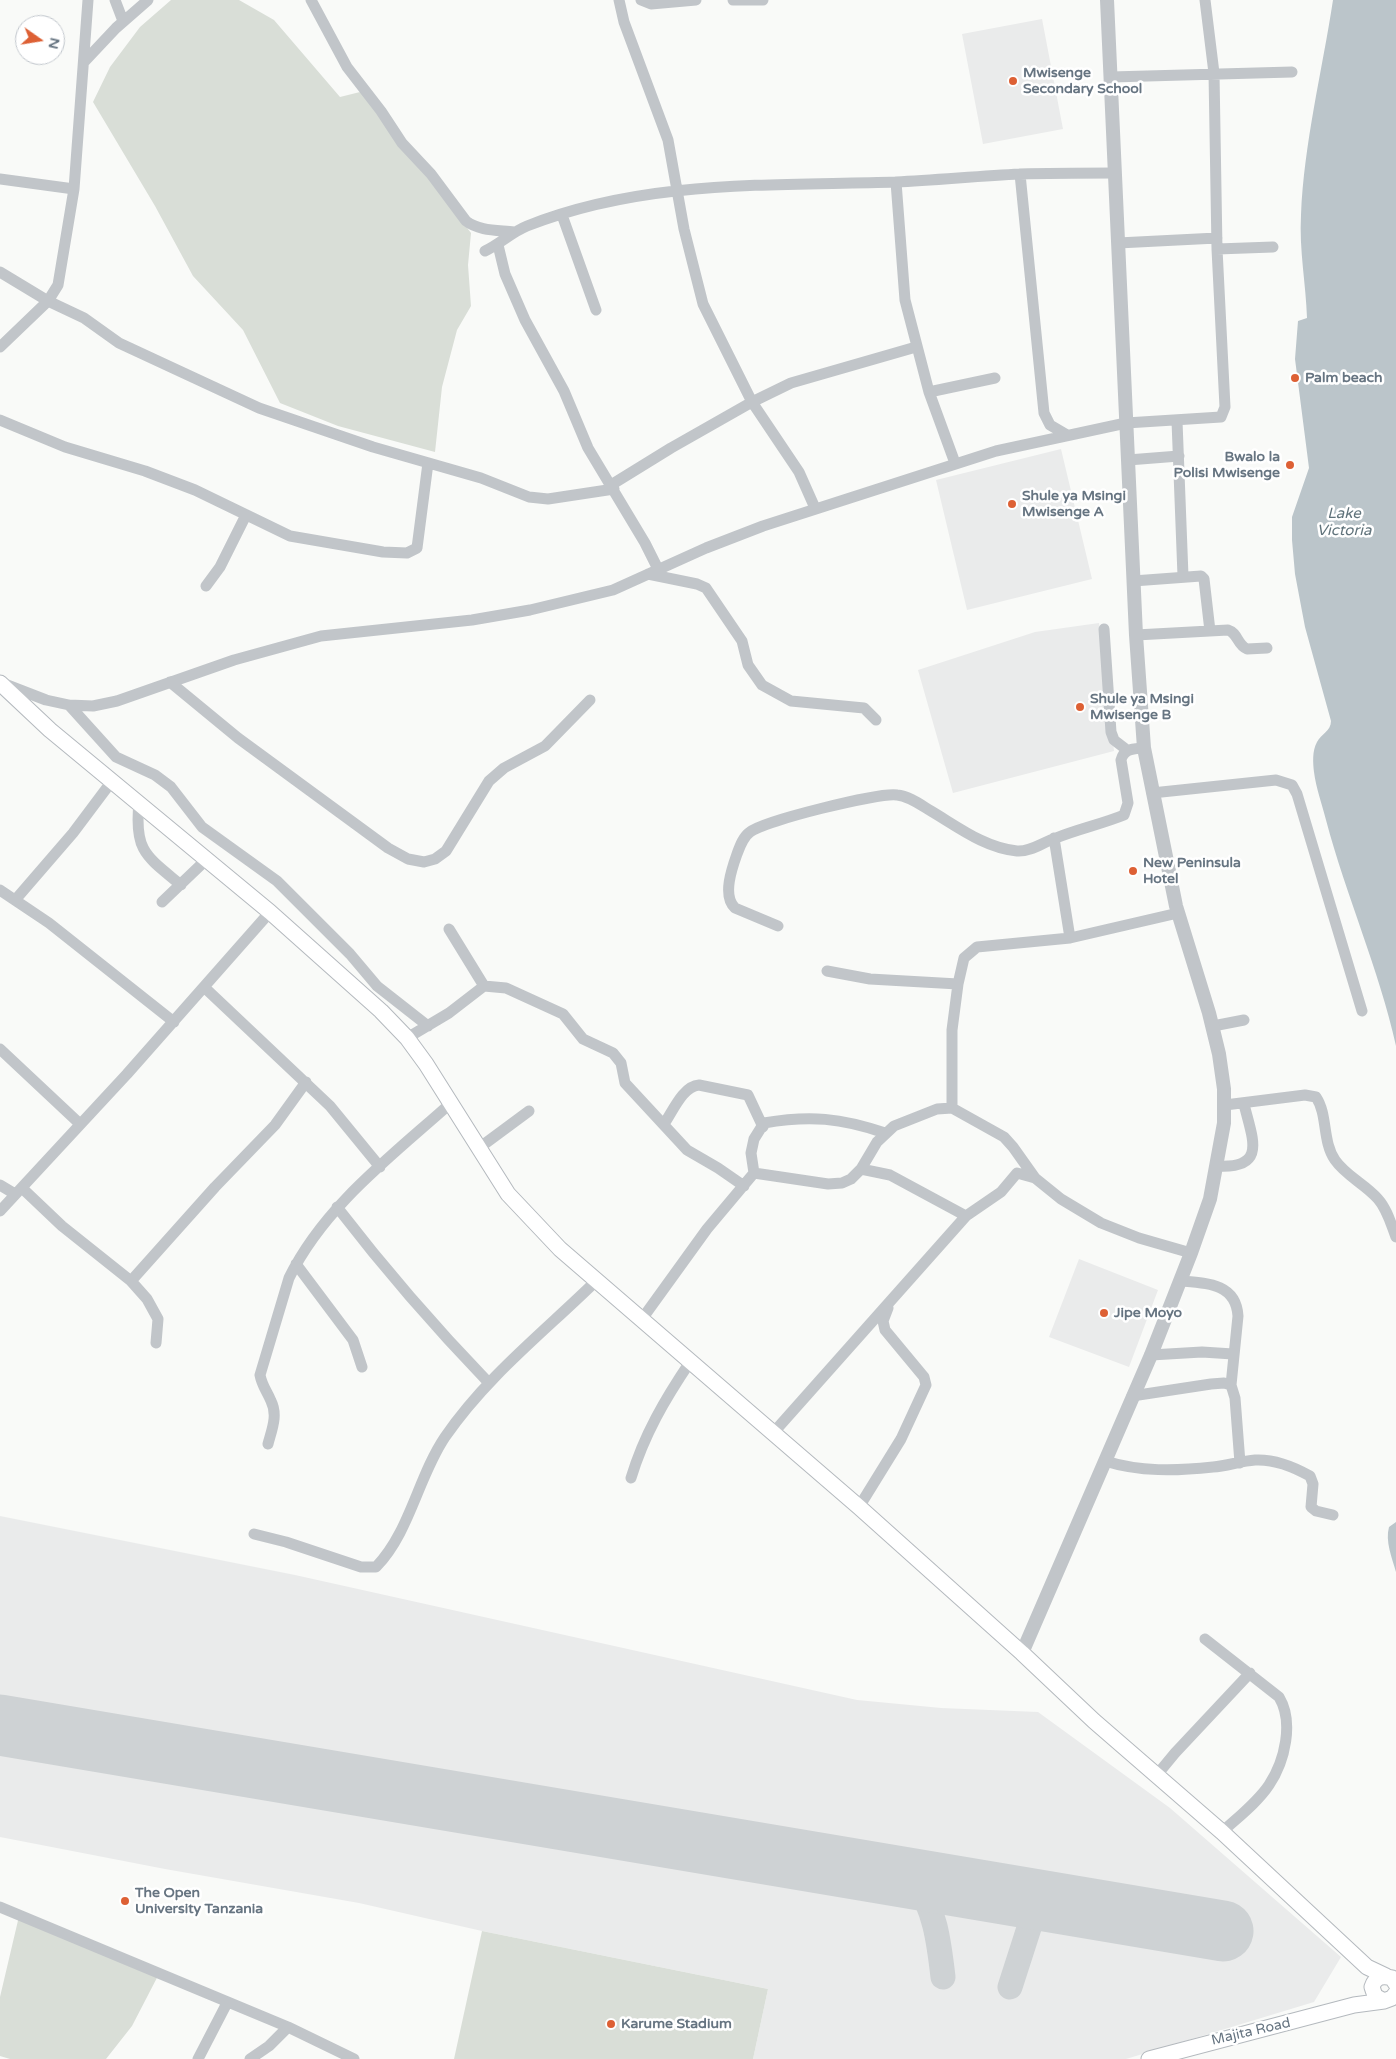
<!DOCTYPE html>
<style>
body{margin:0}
#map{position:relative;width:1396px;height:2059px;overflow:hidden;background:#f9faf8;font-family:"Varela Round",sans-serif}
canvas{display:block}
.north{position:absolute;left:15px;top:15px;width:50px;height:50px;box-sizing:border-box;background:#fff;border:1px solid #c2c7cd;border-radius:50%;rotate:103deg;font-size:14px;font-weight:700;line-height:20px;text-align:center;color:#667481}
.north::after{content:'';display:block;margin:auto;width:18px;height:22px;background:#dd6034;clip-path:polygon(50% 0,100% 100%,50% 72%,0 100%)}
</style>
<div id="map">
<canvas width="1396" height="2059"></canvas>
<div class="north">N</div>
</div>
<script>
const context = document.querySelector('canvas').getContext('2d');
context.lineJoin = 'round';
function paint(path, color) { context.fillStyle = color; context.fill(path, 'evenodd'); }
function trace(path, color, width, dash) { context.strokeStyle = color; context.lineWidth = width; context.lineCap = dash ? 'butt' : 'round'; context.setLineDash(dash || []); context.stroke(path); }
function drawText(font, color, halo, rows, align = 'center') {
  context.font = font + ' "Varela Round",sans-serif'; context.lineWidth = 5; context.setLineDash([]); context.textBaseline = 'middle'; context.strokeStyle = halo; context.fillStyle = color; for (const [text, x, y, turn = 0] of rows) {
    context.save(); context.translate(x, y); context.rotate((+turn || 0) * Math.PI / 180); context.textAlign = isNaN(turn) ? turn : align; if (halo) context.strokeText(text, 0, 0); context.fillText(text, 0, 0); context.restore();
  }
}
const built = new Path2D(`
 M1042,19L1063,129L983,144L962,34Z
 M1061,449L1092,579L967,610L936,480Z
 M1099,623L1114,751L953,793L918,670L1035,632Z
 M1079,1259L1158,1290L1129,1367L1049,1337Z
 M0,1516L295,1575L857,1700L941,1708L1038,1712L1170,1808L1341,1957L1314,2002L1126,2059H753L768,1989L482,1931L359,1903L165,1869L0,1837Z`);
const green = new Path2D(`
 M171,0H239L274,20L340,97L364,91L471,233L468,265L471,306L457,330L442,387L435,452L338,426L280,403L243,330L193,276L155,206L93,102L110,67L140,27Z
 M20,1912L161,1970L132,2026L106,2059H10L0,2056V1997Z
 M482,1931L768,1989L753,2059H454Z`);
const water = new Path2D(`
 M1333,0H1396V1046C1379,969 1346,896 1326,820C1322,804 1316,788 1314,772C1313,763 1312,751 1317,742C1321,734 1331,731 1331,721L1305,627L1295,574L1292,540V517L1309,468L1295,359L1298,321L1307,318C1306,284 1299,250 1301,215C1304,143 1322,72 1333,0Z
 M1396,1522V1572C1392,1558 1385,1541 1389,1527Z`);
const taxiway = new Path2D(`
 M914,1879C935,1908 939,1942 943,1977
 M1010,1987L1038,1900`);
const runway = new Path2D(`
 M0,1725L1223,1931`);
const minor = new Path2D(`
 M115,0L123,21
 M311,0L347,67L381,111L402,143L431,174L466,221C479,231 498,230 514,232
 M619,0L624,22L668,140L684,229L703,304L752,402L799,472L815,508
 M641,0L651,4L696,0
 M733,0H763
 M84,62L116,28L148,0
 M1111,77L1292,72
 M1020,174L1044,413L1050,425L1067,435
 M0,179L74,189
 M896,182L905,300L929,392L955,463
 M562,215L596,310
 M1118,243L1217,238
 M498,245L505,274L525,320L564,391L588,448L645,543L658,569
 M1217,249L1273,247
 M485,251C500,244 512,232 527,226C645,179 772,186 896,182C937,180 979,176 1020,174C1052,173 1083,173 1115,173
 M0,272L48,301L84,318L119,343L259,408L373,447L481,478L529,497L548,499L614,489
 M0,347L48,301L58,285L74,189L88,0
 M929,392L995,378
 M0,420L65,447L145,471L195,490L290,536L383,552L407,553L417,548L428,463
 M1177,421L1183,576
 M1128,460L1179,456
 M611,485L671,448L752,402L791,383L916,347
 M648,574L697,584L706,588L742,641L748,665L762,685L791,701L864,708L876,720
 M1133,581L1201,576L1204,579L1210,631
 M206,586L220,567L246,515
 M1104,629L1111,732L1114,740L1127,750
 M1136,635L1228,630C1238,633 1237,645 1247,649L1267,648
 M170,682L238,738L388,848L408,859L424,862L435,859L446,851L489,781L504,768L545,746L590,700
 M2,683L46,700L69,705L93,706L117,701L234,660L321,636L472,620L530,610L613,590L706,548L763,526L996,451L1126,423L1221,417L1225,407L1217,249L1214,73L1205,0
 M69,705L116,757L155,775L171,787L202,827L277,881L350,954L377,986L428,1026
 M1152,793L1276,780L1292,785L1297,794L1362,1011
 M139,803C134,851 146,856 181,885
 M1054,838L1070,938
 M0,890L49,923L174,1022
 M16,899L73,833L112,781
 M162,902L207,859
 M778,926L735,908C722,896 732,868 737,854C740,846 743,837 750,832C763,821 880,792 897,795C909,796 921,805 931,811C958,827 985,848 1017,851C1031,852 1043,842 1056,838C1078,829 1102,824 1124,815L1128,803L1121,760C1124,748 1134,749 1144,748
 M449,929L484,986
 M827,971L870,979L958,984
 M204,987L330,1106L380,1167
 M1213,1026L1244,1020
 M407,1038L449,1013L484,986L506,988L563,1014L583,1039L613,1053L621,1063L625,1083L687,1150L718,1168L744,1186
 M0,1049L80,1124
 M1225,1105L1305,1095L1316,1097C1328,1115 1322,1141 1335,1160C1346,1176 1365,1184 1378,1199C1387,1209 1391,1224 1396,1237
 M952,1108V1030L958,984L964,958L977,947L1070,938L1178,913
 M664,1124C673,1111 683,1086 699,1085L748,1095L763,1127
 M479,1148L529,1111
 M1217,1166C1268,1169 1252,1138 1244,1104
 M861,1169L890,1175L966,1216
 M754,1173L828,1184L842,1183L851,1179L861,1169L877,1142L894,1126L937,1109L952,1108L1004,1137L1013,1147L1035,1178L1061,1199L1101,1223L1139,1238L1191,1253
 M0,1185L15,1194
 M22,1188L62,1226L131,1281L147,1299L158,1319L156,1343
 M337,1207C384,1268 434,1326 488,1382
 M0,1211L127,1074L270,912
 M296,1264L353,1340L362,1367
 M131,1281L215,1187L275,1125L306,1082
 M1180,1281C1206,1283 1236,1283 1238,1316L1231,1385
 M642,1319L707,1229L754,1173L751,1153L754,1139L764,1123C810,1115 841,1118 885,1133
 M1151,1355L1202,1352L1233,1354
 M1132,1396L1211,1384L1224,1383L1231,1385L1235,1398L1240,1463
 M774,1432L966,1216L1001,1192L1017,1173L1035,1178
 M268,1444C272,1429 278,1415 271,1401C267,1391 262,1386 260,1375L289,1278C324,1206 393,1155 452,1102
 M1105,1461C1140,1472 1176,1471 1213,1467C1227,1466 1241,1461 1255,1460C1273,1459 1294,1467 1310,1476L1313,1484L1311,1507L1316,1511L1333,1515
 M631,1478C644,1435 665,1399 690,1362
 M859,1507L901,1439L926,1385L924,1377L885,1330L883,1321L888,1308
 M254,1534L286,1542L361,1567H376C410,1532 418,1477 445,1437C487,1376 544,1332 596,1281
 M1205,1639L1279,1697C1294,1722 1285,1761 1269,1785C1257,1803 1237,1818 1222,1832
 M1156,1776L1175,1753L1250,1673
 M0,1907L288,2027L354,2059
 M198,2059L227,2003
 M250,2059L269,2046L288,2027`);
const tertiary = new Path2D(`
 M1022,1653L1151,1355L1191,1253L1210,1199L1224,1123V1089L1219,1054L1209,1013L1176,906L1144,748L1136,635L1107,0`);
const secondary = new Path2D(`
 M0,683L50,730L270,912L381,1011L407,1038L426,1064L508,1194L560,1249L859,1507L1022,1653L1094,1721L1222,1832L1367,1967L1386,1976
 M1396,1984L1392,1978C1382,1975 1375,1977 1372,1987L1375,1996L1384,2001L1392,1998L1396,1993
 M1149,2059L1354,2005L1384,2001`);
const markers = [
 [1013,81,5,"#dd6034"],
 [1295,378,5,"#dd6034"],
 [1290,465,5,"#dd6034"],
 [1012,504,5,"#dd6034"],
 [1080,707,5,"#dd6034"],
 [1133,871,5,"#dd6034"],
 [1104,1313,5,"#dd6034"],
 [125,1901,5,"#dd6034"],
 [611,2024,5,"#dd6034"]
];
const poiNames = [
 ["Mwisenge",1023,73],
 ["Secondary School",1023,89],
 ["Palm beach",1305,378],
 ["Bwalo la",1280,457,"right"],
 ["Polisi Mwisenge",1280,473,"right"],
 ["Shule ya Msingi",1022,496],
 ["Mwisenge A",1022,512],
 ["Shule ya Msingi",1090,699],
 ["Mwisenge B",1090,715],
 ["New Peninsula",1143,863],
 ["Hotel",1143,879],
 ["Jipe Moyo",1114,1313],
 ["The Open",135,1893],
 ["University Tanzania",135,1909],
 ["Karume Stadium",621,2024]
];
const streetNames = [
 ["Majita Road",1251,2032,-13]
];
const waterNames = [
 ["Lake",1344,514],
 ["Victoria",1344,531]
];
paint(built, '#eaebeb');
paint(green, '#d9ded7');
paint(water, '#bbc5ca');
trace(taxiway, '#ced2d4', 25);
trace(runway, '#ced2d4', 61);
trace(secondary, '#b4b9be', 17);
trace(minor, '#c1c5c9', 11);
trace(tertiary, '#c1c5c9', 14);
trace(secondary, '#fff', 15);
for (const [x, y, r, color] of markers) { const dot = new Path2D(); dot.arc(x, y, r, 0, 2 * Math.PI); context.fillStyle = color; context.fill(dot); trace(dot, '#fff', 2); }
drawText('bold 14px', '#667481', '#fff', poiNames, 'left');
drawText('14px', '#667481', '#fff', streetNames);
drawText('italic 15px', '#60737b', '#fff', waterNames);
</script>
